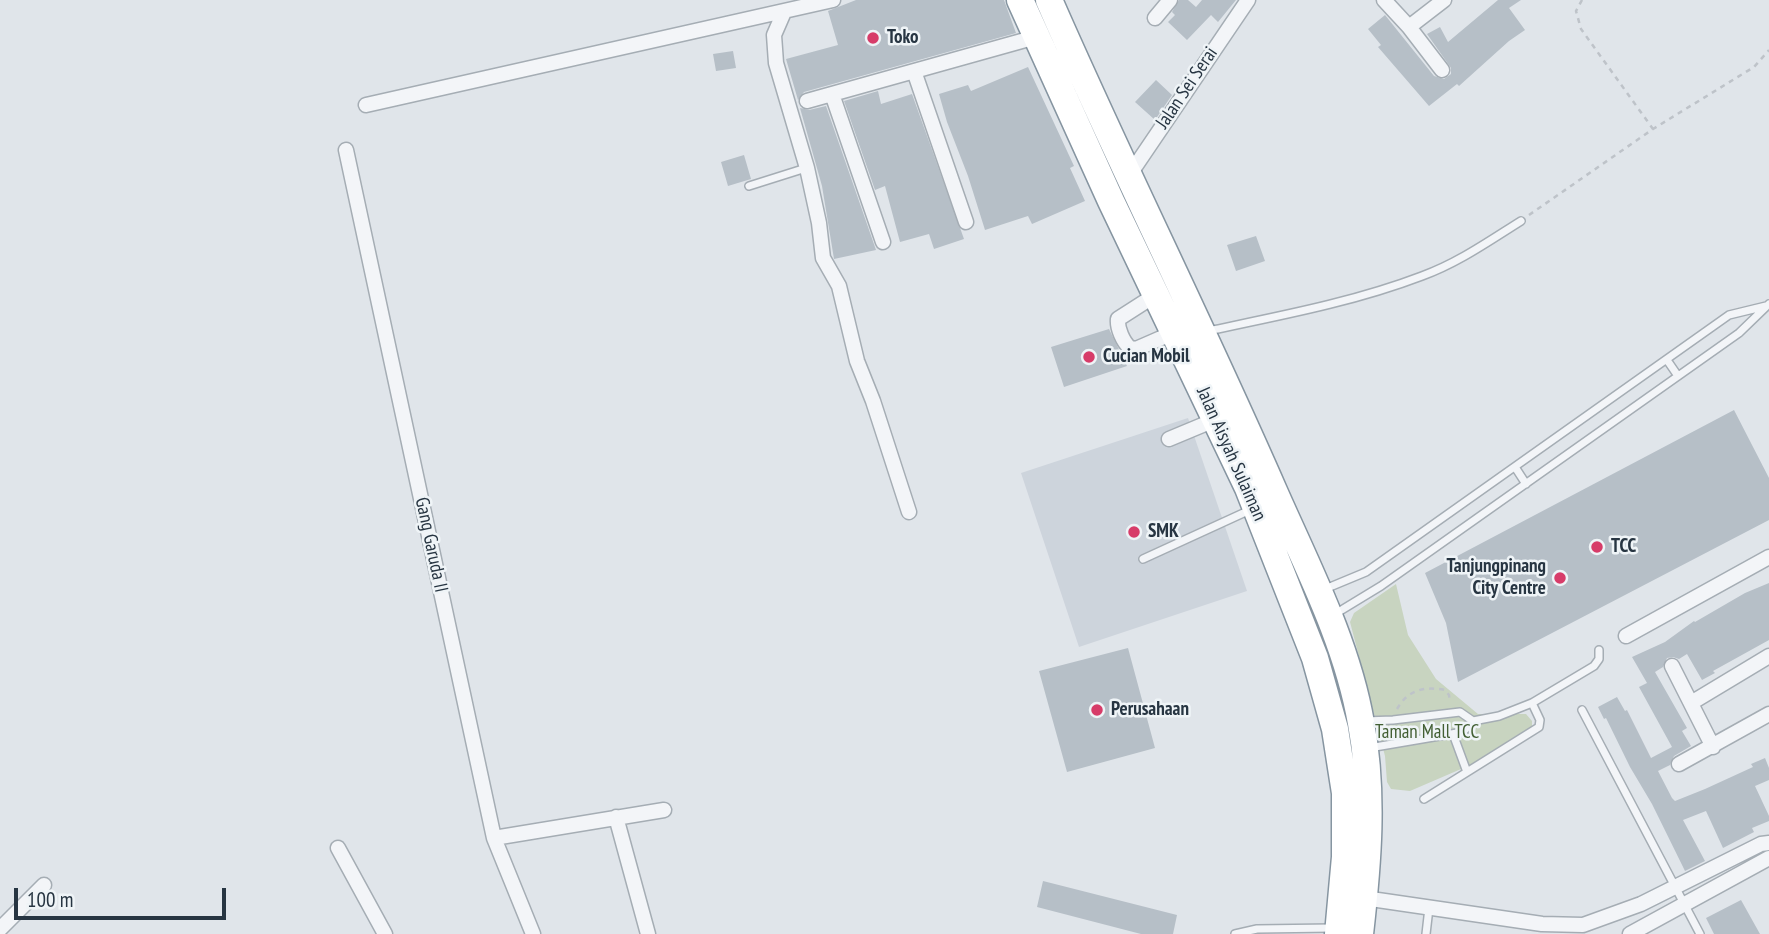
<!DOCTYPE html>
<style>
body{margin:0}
#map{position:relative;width:1769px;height:934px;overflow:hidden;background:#e0e5ea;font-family:"PT Sans Narrow",sans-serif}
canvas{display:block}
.scale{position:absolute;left:14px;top:888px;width:212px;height:32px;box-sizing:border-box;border:4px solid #273542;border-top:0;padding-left:9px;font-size:21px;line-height:24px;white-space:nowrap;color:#273542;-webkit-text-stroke:5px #eff4f7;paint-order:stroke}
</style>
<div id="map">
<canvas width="1769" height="934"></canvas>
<div class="scale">100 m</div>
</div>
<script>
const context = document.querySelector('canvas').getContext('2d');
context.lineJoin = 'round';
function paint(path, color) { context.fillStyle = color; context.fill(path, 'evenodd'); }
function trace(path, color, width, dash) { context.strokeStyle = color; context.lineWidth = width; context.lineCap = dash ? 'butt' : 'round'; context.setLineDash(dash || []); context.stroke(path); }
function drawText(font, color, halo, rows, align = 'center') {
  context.font = font + ' "PT Sans Narrow",sans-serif'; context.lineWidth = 5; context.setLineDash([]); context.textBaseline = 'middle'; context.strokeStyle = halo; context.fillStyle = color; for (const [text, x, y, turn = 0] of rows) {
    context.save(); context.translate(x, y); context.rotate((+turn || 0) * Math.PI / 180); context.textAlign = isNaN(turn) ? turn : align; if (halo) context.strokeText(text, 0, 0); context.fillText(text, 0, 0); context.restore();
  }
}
const built = new Path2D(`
 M1188,418L1247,591L1079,647L1021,473Z`);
const green = new Path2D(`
 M1396,584L1408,635L1436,679L1478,714H1526L1532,721V728L1475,763L1410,791L1391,789L1387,782L1385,756L1350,622L1354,613Z`);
const building = new Path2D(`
 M856,0H1004L1016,33L804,92L798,100L786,59L838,45L828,11Z
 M1179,0H1188L1196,7L1202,0H1236L1218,22L1211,15L1187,40L1168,22L1175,15L1172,12Z
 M1498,0H1521L1509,8L1525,30L1509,41L1459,86L1457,84L1429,106L1378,47L1381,45L1368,29L1385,15L1434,76L1444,79L1451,74V68L1427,34L1440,27L1448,42Z
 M733,51L736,68L716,71L713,54Z
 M1028,67L1074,166L1070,168L1085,201L1032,224L1028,216L985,230L968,176L947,122L939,94L968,85L971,91Z
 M1156,80L1172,95L1155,120L1135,102Z
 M878,91L881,104L912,94L964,239L934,249L929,234L900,242L885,186L875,190L844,101Z
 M826,106L876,250L834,259L822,186L800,108L809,110Z
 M744,155L751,179L728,186L721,162Z
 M1256,236L1265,261L1236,271L1227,245Z
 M1109,329L1127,366L1064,387L1051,347Z
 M1734,410L1769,478V520L1458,682L1446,623L1425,573Z
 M1769,583V640L1713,671L1715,673L1702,680L1687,654L1679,659L1673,657L1667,658L1663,667L1655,672L1687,728L1682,731L1691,746L1674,756L1670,765L1658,771L1672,798L1675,801L1705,789L1753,767L1751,764L1765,758L1769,768V780L1755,786L1769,816V821L1752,828L1754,832L1723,848L1706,811L1683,820L1705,861L1685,871L1652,804L1630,767L1606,718L1604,719L1598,707L1617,697L1625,711L1627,710L1651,758L1672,747L1639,687L1647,683L1632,657L1665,642L1694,621L1695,622L1745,593Z
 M1128,648L1155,748L1067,772L1039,671Z
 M1043,881L1177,915L1173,934H1141L1037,907Z
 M1741,900L1760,934H1714L1706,918Z`);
const path = new Path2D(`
 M1582,0L1576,11L1581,29L1653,129
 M1529,215L1653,129L1754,67L1769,50
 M1397,709C1408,690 1423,686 1445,690L1449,695L1450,702`);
const lane = new Path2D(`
 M749,186L806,168
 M1208,331C1279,316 1354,302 1422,276C1458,263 1489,241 1521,221
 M1667,360L1678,376
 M1515,467L1526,484
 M1143,559L1250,510
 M1325,589L1366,572L1729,315L1766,306
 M1335,614L1381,586L1739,333L1769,304
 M1582,710L1700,934
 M1365,721L1393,720L1460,712L1473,721
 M1453,734L1467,772
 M1369,748L1463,732L1473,721L1499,716L1532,703L1594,666L1599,659V650
 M1424,799L1539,727L1540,720L1532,703
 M1235,934L1257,929L1332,928
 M1426,934L1429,908`);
const street = new Path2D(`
 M1384,0L1409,27L1444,0
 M784,12L774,35L776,63L807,168L819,223L823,258L839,286L857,361L873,401L909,512
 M1155,18L1170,0
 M1409,27L1442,70
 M914,71L966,222
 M832,94L883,242
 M807,101L1036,37
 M366,105L833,0
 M346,150L494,838L533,934
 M1128,177L1248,0
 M1157,294L1118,319C1117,328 1123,342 1130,348L1136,349L1175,332
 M1169,439L1217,419
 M1626,636L1769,557
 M1672,666L1713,747
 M1691,703L1769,656
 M1679,764L1769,714
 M616,817L648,934
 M494,838L664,810
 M338,848L385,934
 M1364,898L1542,924L1583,925L1641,904L1761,844L1769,843
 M0,929L44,885
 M1630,934L1769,858`);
const highway = new Path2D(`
 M1020,0L1111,201L1248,488L1315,658L1335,729L1345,793V857L1338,934
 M1049,0C1121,165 1202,326 1274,491C1307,566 1347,642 1361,723C1374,793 1368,864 1360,934`);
const markers = [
 [873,38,7,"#d73c69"],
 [1089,357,7,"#d73c69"],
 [1134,532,7,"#d73c69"],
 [1597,547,7,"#d73c69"],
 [1560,578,7,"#d73c69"],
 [1097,710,7,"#d73c69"]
];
const poiNames = [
 ["Toko",887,38],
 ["Cucian Mobil",1103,357],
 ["SMK",1148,532],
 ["TCC",1611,547],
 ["Tanjungpinang",1546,567,"right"],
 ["City Centre",1546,589,"right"],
 ["Perusahaan",1111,710]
];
const streetNames = [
 ["Jalan Sei Serai",1187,88,-56],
 ["Jalan Aisyah Sulaiman",1231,454,66],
 ["Gang Garuda II",431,545,78]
];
const parkNames = [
 ["Taman Mall TCC",1427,733]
];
paint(built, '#cdd4dc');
paint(green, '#c8d4c0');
paint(building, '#b6bfc7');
trace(lane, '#a5adb4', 10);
trace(street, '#a5adb4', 17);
trace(highway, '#8695a1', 29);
trace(path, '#bec3c9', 2.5, [5, 5]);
trace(lane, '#f3f5f8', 7);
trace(street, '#f3f5f8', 14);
trace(highway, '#fff', 26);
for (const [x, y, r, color] of markers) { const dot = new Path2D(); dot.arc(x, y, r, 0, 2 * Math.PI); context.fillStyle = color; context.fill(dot); trace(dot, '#eff4f7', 2.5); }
drawText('bold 19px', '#273542', '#eff4f7', poiNames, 'left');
drawText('19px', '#273542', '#eff4f7', streetNames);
drawText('19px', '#425f33', '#eff4f7', parkNames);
</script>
